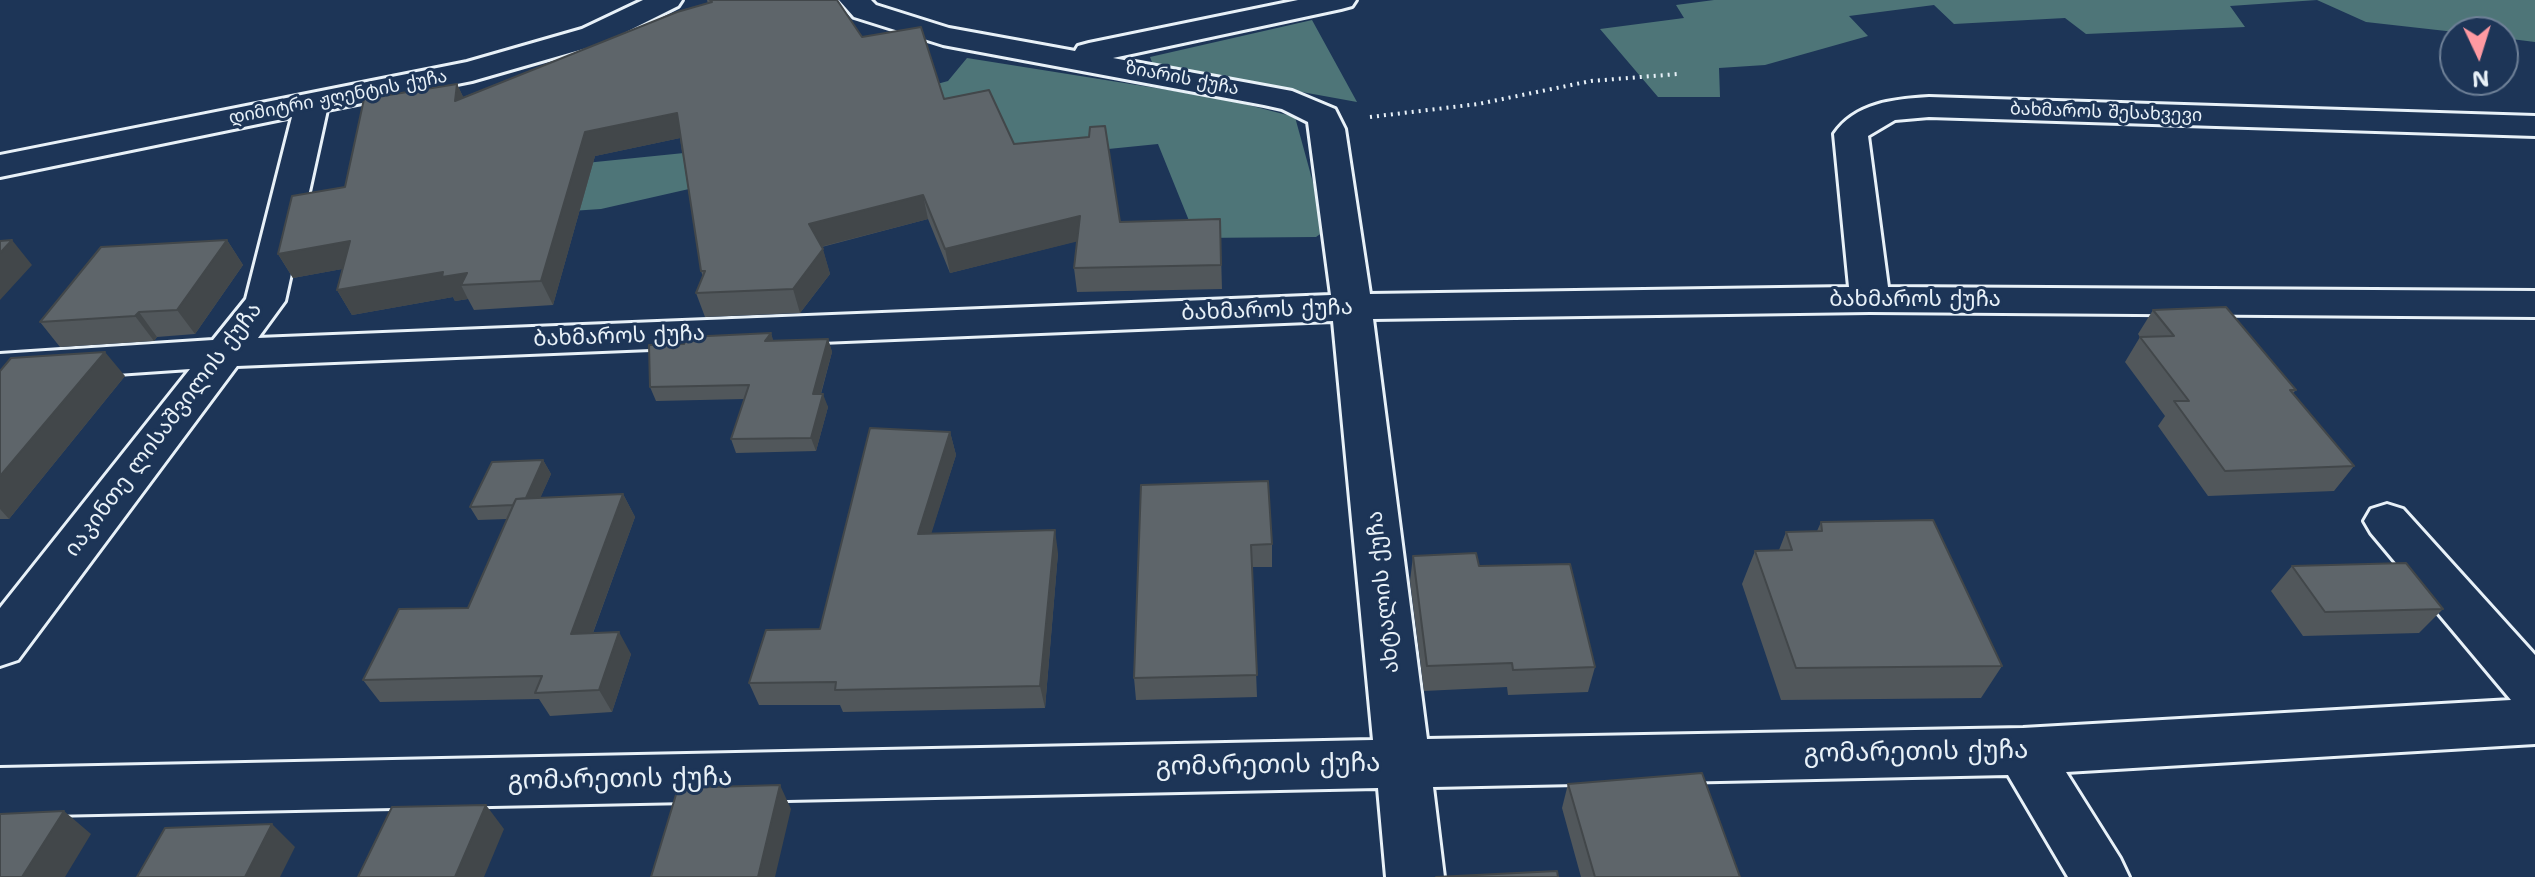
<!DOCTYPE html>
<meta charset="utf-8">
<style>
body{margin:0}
#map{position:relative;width:2535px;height:877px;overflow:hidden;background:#1d3557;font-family:"Shantell Sans",sans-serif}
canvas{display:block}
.north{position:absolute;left:2439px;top:16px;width:80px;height:80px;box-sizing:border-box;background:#1d3557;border:2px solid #6e8097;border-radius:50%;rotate:176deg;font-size:22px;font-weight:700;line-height:32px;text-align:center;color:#e8f1f8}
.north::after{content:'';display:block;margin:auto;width:28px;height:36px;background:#ff9aa2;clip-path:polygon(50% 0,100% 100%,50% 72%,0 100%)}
</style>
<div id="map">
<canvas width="2535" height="877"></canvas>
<div class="north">N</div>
</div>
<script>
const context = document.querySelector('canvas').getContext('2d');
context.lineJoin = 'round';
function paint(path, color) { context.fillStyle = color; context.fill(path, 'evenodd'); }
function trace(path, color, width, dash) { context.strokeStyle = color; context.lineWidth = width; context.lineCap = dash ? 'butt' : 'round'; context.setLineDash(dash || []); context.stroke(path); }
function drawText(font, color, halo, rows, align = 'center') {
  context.font = font + ' "Shantell Sans","Noto Sans Georgian",sans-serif'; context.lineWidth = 6; context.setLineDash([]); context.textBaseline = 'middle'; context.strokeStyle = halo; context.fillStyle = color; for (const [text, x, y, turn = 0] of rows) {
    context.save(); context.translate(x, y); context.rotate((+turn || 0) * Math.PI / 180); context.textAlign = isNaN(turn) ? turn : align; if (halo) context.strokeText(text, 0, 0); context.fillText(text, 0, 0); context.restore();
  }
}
const green = new Path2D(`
 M1714,0H2535V42L2503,38V32H2455L2366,22L2317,0L2230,6L2245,27L2086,34L2065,18L1954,24L1934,5L1849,16L1868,36L1765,65L1719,68L1720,97H1658L1600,29L1684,18L1676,5Z
 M1312,20L1357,102L1153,65L1150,57Z
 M967,58L1225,99L1295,117L1326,230L1316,237L1196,238L1158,144L1019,158L909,139L601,209L466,218L477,174L684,153L948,81Z`);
const path = new Path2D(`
 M1370,117L1478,104L1591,81L1678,74`);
const minor = new Path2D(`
 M643,0H682L678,6L604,43L472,81L327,110L285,301L258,338L1331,295L1308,122L1282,109L1264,105L943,45L854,17L839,0H871L876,5L949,28L1075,51L1078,46L1089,43L1298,0H1356L1352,6L1341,9L1113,58L1292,91L1335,109L1345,129L1370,294L1849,287L1834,134C1855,103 1894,99 1929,97L2535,116V136L1929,117L1895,120L1868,136L1888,287L2535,291V317L1870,312L1373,319L1427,739L2023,728L2511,700L2371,533L2364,521L2371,509L2387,504L2403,509L2535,655V744L2066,772L2120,858L2129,877H2068L2008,775L1433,787L1444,877H1386L1378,788L0,816V768L1373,740L1333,321L237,366L18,660L0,666V608L190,369L0,382V354L213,340L246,299L292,117L0,177V155L467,62L582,29Z`);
const wall = new Path2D(`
 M707,0H837L862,37L944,99L1014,144L1120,222L1220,219L1222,289L1077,292L1074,268L1077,241L950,273L928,219L822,247L830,274L800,313L705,317L696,293L703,277L701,271L680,138L595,156L553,305L474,310L468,299L455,301L453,297L352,315L337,290L342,269L293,278L278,254L345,187L457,84L463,97L708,4Z
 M227,240L243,265L195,334L157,337L154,341L60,347L40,322Z
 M2153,310L2296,390L2293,393L2354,466L2334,491L2208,496L2158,426L2165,416L2125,362L2140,337L2138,334Z
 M771,333L773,341L828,339L832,352L821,394L828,407L816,451L736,453L731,439L745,399L656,401L650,387L684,344Z
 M0,371L125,376L9,519H0Z
 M950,432L956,455L931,533L1058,553L1045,708L843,712L840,705H759L749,683L820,629Z
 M543,460L551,474L540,498L623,494L635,517L593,633L631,654L612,712L550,716L539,699L380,702L363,680L468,608L507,519L478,520L470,507Z
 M1141,485L1272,544V567H1252L1257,697L1136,700L1134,678Z
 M1821,522L2002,666L1981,698L1781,700L1742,584L1755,551L1779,550L1786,532L1817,531Z
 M1413,556L1479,566L1595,667L1588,692L1508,695L1507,687L1424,691L1410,581Z
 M2292,566L2443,609L2419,633L2303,636L2271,591Z
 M1568,784L1740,877H1581L1562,808Z`);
const shadedWall = new Path2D(`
 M457,84L468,107L455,101Z
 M677,113L685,137L595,156L553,305L541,281L585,132Z
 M923,195L928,219L816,248L809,224Z
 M1080,216L1083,240L950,273L945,249Z
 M12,240L32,265L0,300V253Z
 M227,240L243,265L195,334L177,310Z
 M350,241L364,265L293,278L278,254Z
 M823,249L830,274L800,313L793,289Z
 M443,272L467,273L461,285L468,299L455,301L453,297L352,315L337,290Z
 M139,312L157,337L154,341L135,316Z
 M771,333L775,347L765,341Z
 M828,339L832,352L817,407L813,394Z
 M105,352L125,376L9,519L0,509V476Z
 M823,394L828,407L816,451L811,438Z
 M950,432L956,455L924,557L918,534Z
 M543,460L551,474L531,519L523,505Z
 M623,494L635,517L584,657L571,634Z
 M1055,530L1058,553L1045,708L1040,686Z
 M619,632L631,654L612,712L599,690Z
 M780,785L791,809L775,877H758Z
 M486,805L504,829L484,877H455Z
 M64,811L91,834L65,877H22Z
 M272,824L295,847L280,877H245Z`);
const building = new Path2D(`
 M710,0H837L862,37L921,27L944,99L989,90L1014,144L1089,137L1090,127L1105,126L1120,222L1220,219L1221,265L1074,268L1080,216L945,249L923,195L809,224L823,249L793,289L696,293L705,271H701L677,113L585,132L541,281L461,285L467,273L442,277L443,272L337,290L350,241L278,254L292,196L345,187L364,99L457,84L455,101L677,12L712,2Z
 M12,240L0,253V241Z
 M227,240L177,310L139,312L135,316L40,322L101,247Z
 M2226,307L2296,390H2290L2354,466L2225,471L2174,401H2189L2140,337L2174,336L2153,310Z
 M771,333L765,341L828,339L813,394H823L811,438L731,439L749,385L650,387L649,345L684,344L687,337Z
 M105,352L0,476V371L11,358Z
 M870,428L950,432L918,534L1055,530L1040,686L835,690L836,682L749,683L766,630L820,629Z
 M543,460L526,498L516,499L513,505L470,507L492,462Z
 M1268,481L1272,544L1251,545L1257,675L1134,678L1141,485Z
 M623,494L571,634L619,632L599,690L535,693L542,676L363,680L399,609L468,608L516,499Z
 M1933,520L2002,666L1796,668L1755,551L1792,550L1786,532L1822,531L1821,522Z
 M1476,553L1479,566L1570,564L1595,667L1513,670L1512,663L1427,666L1413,556Z
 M2406,563L2443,609L2325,612L2292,566Z
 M1702,773L1740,877H1595L1568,784Z
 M780,785L758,877H651L678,788Z
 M486,805L455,877H358L392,807Z
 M64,811L22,877H0V814Z
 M272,824L245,877H137L165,828Z
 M1557,871L1558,877H1436Z`);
const farStreetnames = [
 ["ზიარის ქუჩა",1182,79,11],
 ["დიმიტრი ჟღენტის ქუჩა",338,98,-11],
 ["ბახმაროს შესახვევი",2106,113,2]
];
const streetNames = [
 ["ბახმაროს ქუჩა",1915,300],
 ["ბახმაროს ქუჩა",1267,311,-2],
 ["ბახმაროს ქუჩა",619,337,-2],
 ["იაკინთე ლისაშვილის ქუჩა",164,430,-53],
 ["ახტალის ქუჩა",1384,592,-96]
];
const nearStreetnames = [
 ["გომარეთის ქუჩა",1916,753,-1],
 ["გომარეთის ქუჩა",1268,766,-1],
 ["გომარეთის ქუჩა",620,780,-1]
];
paint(green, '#4e7578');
trace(minor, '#e8f1f8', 6);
trace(path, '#e8f1f8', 4, [2, 5]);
paint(minor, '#1d3557');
paint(wall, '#51575b');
paint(shadedWall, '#42474a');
paint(building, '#5e656a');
trace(building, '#42474a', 2);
drawText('18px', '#e8f1f8', '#1d3557', farStreetnames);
drawText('22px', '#e8f1f8', '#1d3557', streetNames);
drawText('26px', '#e8f1f8', '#1d3557', nearStreetnames);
</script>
